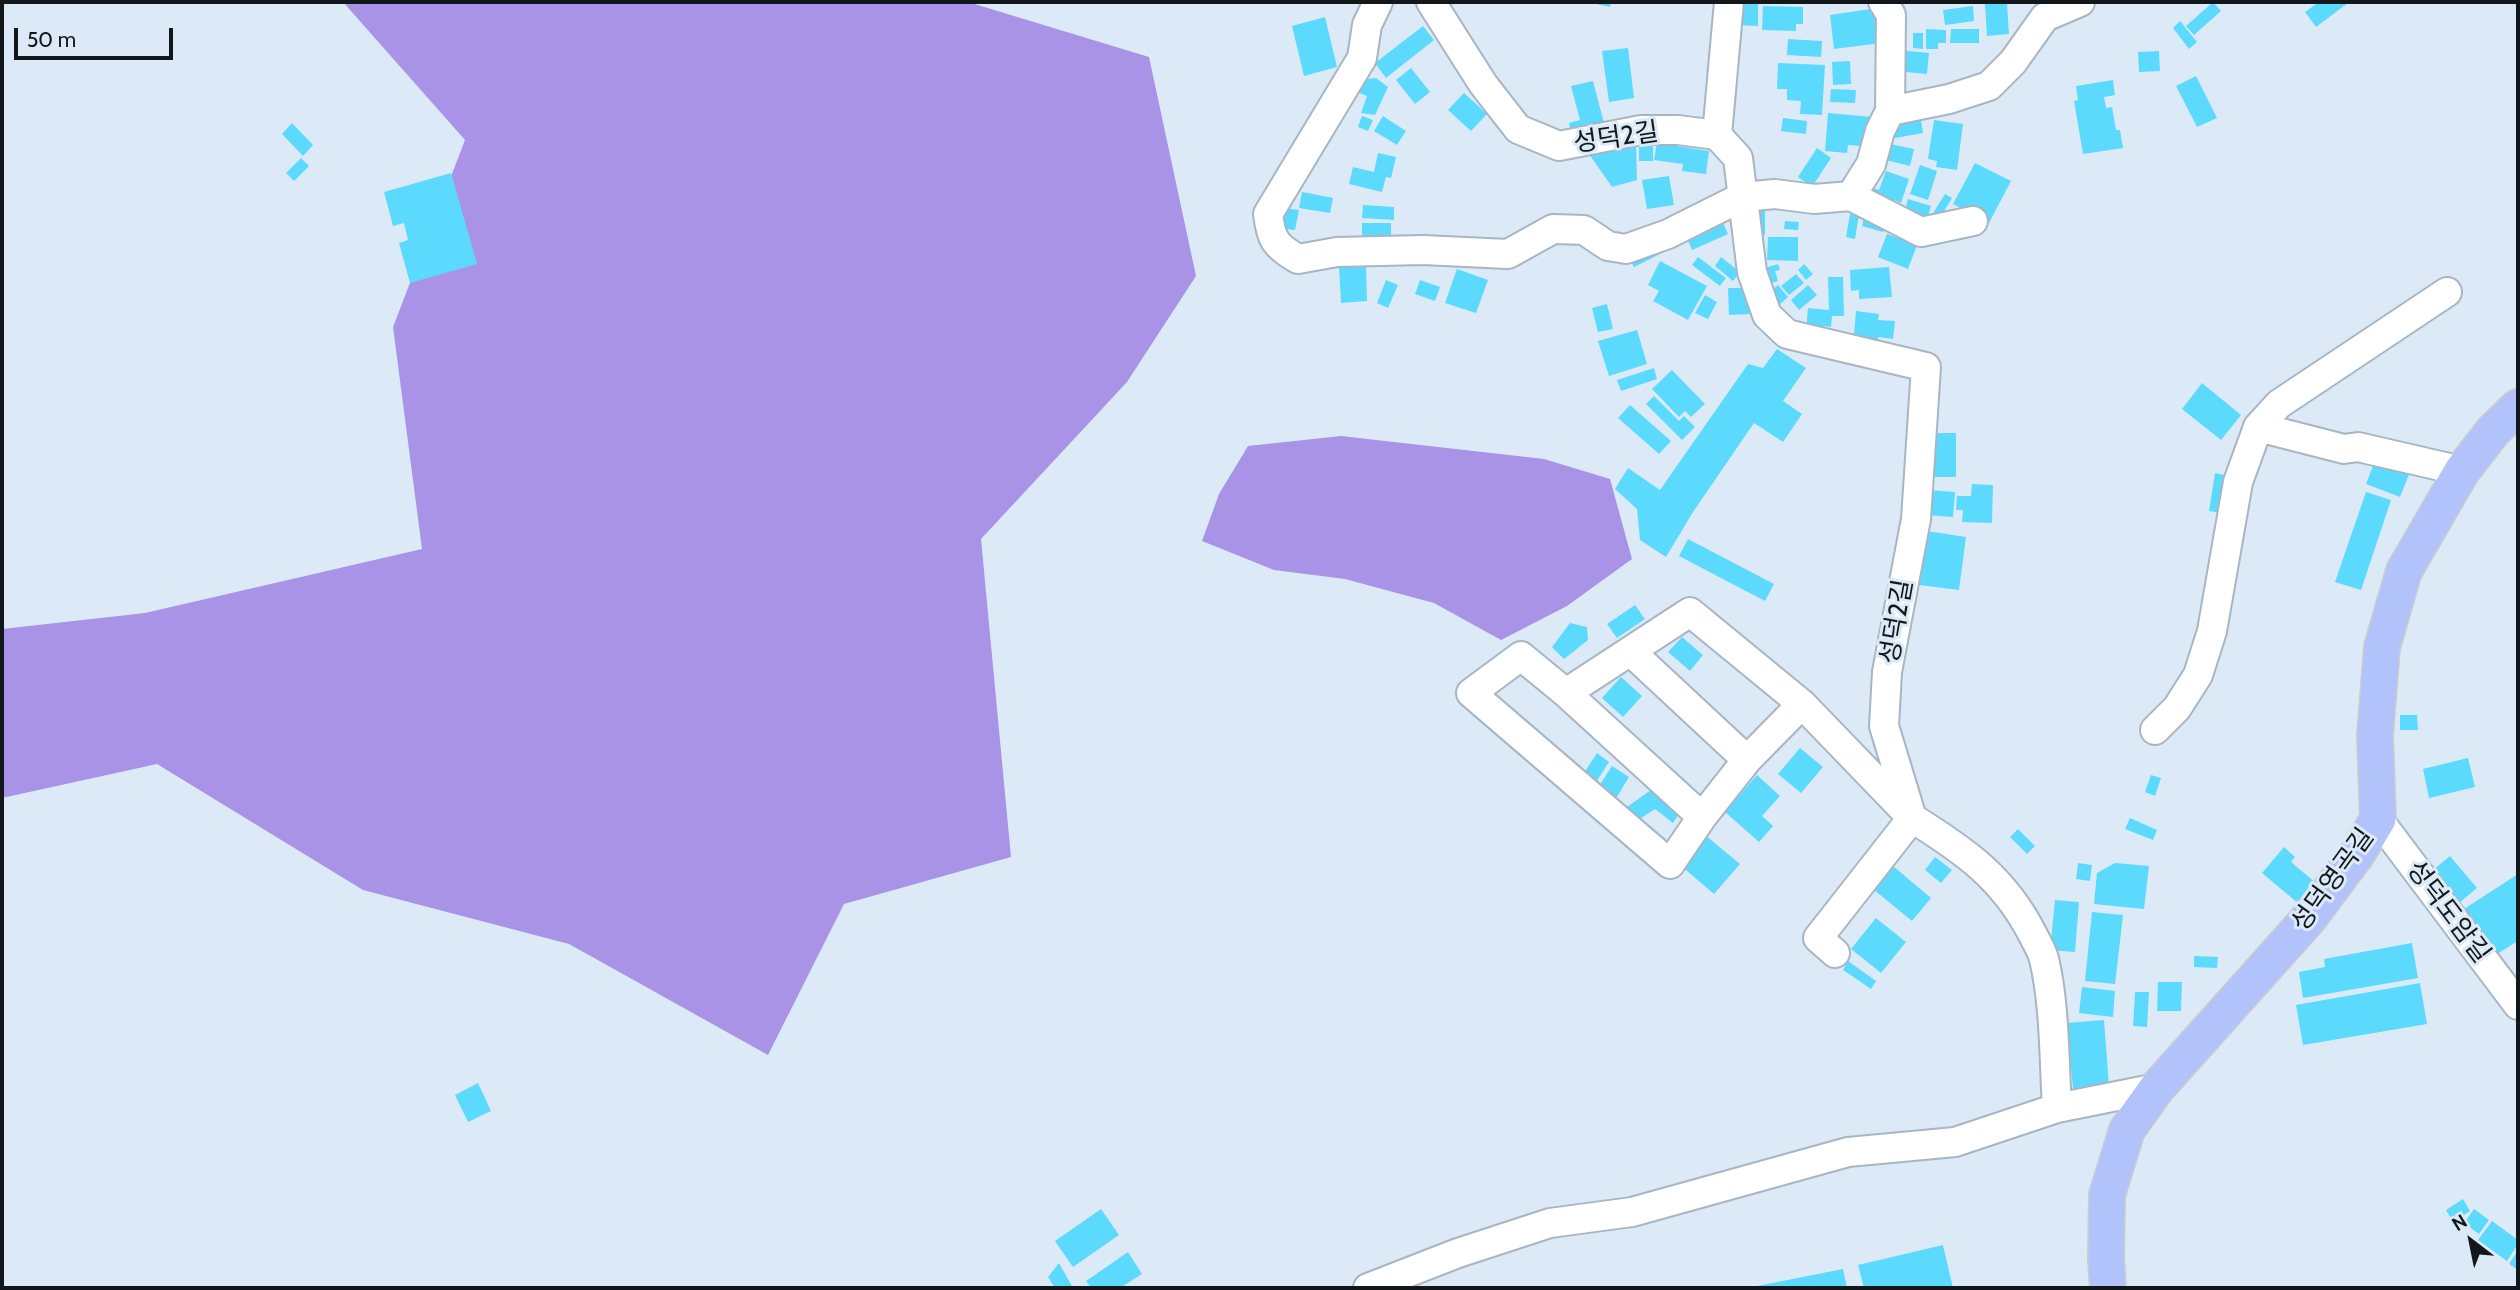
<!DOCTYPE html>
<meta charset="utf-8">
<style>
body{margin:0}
#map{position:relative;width:2520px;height:1290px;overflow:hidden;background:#dceaf7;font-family:Cabin,sans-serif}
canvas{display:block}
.frame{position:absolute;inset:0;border:4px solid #12171b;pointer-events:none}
.north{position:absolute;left:2436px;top:1206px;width:70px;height:70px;-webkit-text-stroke:5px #dceaf7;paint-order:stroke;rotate:328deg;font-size:19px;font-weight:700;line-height:28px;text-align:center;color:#12171b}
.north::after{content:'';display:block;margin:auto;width:24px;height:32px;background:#12171b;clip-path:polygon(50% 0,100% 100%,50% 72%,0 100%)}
.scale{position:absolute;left:14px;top:28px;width:159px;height:32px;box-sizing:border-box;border:4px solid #12171b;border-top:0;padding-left:9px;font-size:21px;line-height:24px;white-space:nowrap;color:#12171b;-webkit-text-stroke:5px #dceaf7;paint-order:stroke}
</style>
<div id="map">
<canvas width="2520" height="1290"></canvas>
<div class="frame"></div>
<div class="north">N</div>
<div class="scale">50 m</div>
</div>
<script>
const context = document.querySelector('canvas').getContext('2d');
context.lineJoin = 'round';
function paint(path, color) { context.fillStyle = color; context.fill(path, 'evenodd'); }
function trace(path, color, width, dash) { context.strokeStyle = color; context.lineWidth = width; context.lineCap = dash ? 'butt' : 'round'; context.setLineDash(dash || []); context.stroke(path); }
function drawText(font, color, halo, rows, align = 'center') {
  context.font = font + ' Cabin,"Noto Sans KR",sans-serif'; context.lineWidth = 6; context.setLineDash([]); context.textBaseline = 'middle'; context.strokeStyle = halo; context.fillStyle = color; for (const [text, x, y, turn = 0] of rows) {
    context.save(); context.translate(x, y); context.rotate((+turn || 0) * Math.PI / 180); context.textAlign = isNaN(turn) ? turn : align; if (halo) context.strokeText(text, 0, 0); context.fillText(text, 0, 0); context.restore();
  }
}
const forest = new Path2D(`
 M343,2H968L1149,57L1196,276L1127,382L981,539L1011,857L844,904L768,1055L569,944L363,890L157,764L2,798V629L145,613L422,549L393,327L465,140Z
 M1341,436L1544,459L1610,479L1632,559L1567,606L1501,640L1434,603L1345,579L1274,570L1202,541L1219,494L1248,446Z`);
const building = new Path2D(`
 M1587,2H1611L1610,7Z
 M1738,2H1758V26L1737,25Z
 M2213,2L2221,11L2194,35L2186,26Z
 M2319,2H2346L2348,3L2316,27L2305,12Z
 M2007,3L2009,34L1987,36L1985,4Z
 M1763,6L1803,7V24H1796V31L1762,30Z
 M1973,6L1974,21L1945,25L1943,10Z
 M1877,8L1881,43L1834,49L1830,15Z
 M1325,17L1337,67L1304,76L1292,26Z
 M2180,21L2197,42L2189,49L2173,28Z
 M1423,26L1434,40L1386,78L1375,63Z
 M1926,29L1946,30V43H1938V49H1926Z
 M1951,29H1979V43H1950Z
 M1913,33H1923V49L1913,48Z
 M1788,39L1822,41L1821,57L1787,55Z
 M1628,48L1634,98L1609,102L1602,51Z
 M1898,50L1929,53L1927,74L1895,71Z
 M2159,51L2160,71L2139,72L2138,52Z
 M1850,61L1851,84L1833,85L1832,62Z
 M1778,63L1825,65L1822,115L1800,114L1801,101L1787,100V89H1777Z
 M1411,68L1430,92L1415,104L1396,80Z
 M2196,76L2217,118L2197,127L2176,86Z
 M1376,78L1388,87L1375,115L1361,113L1367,96L1354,91L1358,80Z
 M2113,80L2115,95L2104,97L2106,108L2112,107L2116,130H2120L2123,148L2083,154L2074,101L2078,100L2076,86Z
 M1593,81L1605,127L1572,136L1569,123L1580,120L1571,86Z
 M1831,89L1856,90L1855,103L1830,102Z
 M1464,93L1487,114L1471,131L1448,110Z
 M1828,113L1873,117L1870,147L1848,145L1847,153L1825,151Z
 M1920,114L1923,133L1895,138L1891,119Z
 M1362,116L1373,120L1368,131L1358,127Z
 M1383,116L1406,131L1397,145L1374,131Z
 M1783,118L1807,121L1806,134L1781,131Z
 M1934,120L1963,124L1957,170L1936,167L1937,161L1928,159Z
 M292,123L313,145L303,156L282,134Z
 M1636,141L1637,180L1612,187L1589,154Z
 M1657,143L1709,151L1706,174L1682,171L1683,164L1654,160Z
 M1639,144H1653V161H1639Z
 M1890,144L1914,149L1910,166L1886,160Z
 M1817,148L1831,158L1812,187L1798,177Z
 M1378,153L1396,157L1391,178L1386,177L1382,192L1349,184L1353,167L1374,172Z
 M301,158L309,166L294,181L286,173Z
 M1975,163L2011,181L1989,223L1953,204Z
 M1920,165L1937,171L1928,200L1910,194Z
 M1886,171L1909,179L1901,203L1894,200L1890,209L1868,201L1873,188L1879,190Z
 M451,173L477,264L410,283L399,243L408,240L404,223L393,226L384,192Z
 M1669,176L1674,205L1647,209L1642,180Z
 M1302,192L1333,198L1330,213L1299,208Z
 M1945,194L1952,198L1937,223L1930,218Z
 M1908,199L1931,206L1927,221L1904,214Z
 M1363,205L1394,207V220L1362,218Z
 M1751,205H1765V235L1751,234Z
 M1284,208L1299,210L1295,230L1286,229L1275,219Z
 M1866,211L1888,218L1883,232L1862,226Z
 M1850,214L1859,215L1855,239L1846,237Z
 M1721,218L1728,234L1692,250L1685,233Z
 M1785,221L1799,222L1798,230L1784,229Z
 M1362,223H1391V242H1362Z
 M1887,234L1917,245L1908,269L1878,257Z
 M1768,237H1798V261L1767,260Z
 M1655,243L1660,254L1634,267L1628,256Z
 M1698,257L1726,278L1720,286L1692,265Z
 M1721,257L1740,272L1733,281L1715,266Z
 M1660,261L1707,286L1688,320L1653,301L1659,291L1648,285Z
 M1778,264L1780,270L1775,271L1778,281L1763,285L1758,270Z
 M1804,264L1813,274L1806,280L1798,270Z
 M1366,266L1367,301L1341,303L1339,267Z
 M1889,267L1892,297L1859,299V290L1851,291L1850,270Z
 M1457,269L1488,280L1476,313L1445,303Z
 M1796,274L1804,283L1789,295L1781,286Z
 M1828,277H1843L1844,316H1832L1831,327L1824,326L1823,331L1806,330L1808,308L1829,310Z
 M1386,280L1398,285L1388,308L1377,303Z
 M1420,280L1440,287L1435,301L1415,294Z
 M1778,285L1788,297L1780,304L1770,292Z
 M1808,285L1817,295L1799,310L1791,300Z
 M1728,288H1749L1750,314L1729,315Z
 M1705,295L1717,302L1708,319L1695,313Z
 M1607,304L1613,329L1598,332L1592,308Z
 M1856,311L1879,314L1878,320L1895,321L1893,339L1878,337L1877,348L1853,346Z
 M1637,330L1647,364L1609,376L1598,341Z
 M1777,349L1806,368L1783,401L1802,414L1783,442L1754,423L1693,512L1666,557L1640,540L1637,509L1615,489L1628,468L1660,490L1748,364L1763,368Z
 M1654,368L1657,379L1621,391L1617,380Z
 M1672,370L1705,404L1691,417L1685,411L1679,417L1652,389Z
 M2202,383L2241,415L2221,440L2182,409Z
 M1654,396L1679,421L1684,416L1695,427L1682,440L1646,404Z
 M1630,405L1671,441L1659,454L1618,418Z
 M1930,433H1956V477H1930Z
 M2376,458L2410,472L2400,497L2366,484Z
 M2215,473L2234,477L2227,514L2209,511Z
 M1972,484L1993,485L1992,523L1962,522L1963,510H1956L1957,496H1971Z
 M1927,490L1955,492L1953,517L1925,515Z
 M2366,492L2391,500L2361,590L2335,582Z
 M1927,531L1966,537L1959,590L1919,585Z
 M1688,539L1774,584L1765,601L1679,556Z
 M1635,605L1645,619L1617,638L1607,624Z
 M1570,623L1587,627L1588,640L1564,659L1552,647Z
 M1682,637L1703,655L1690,671L1668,652Z
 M1621,677L1642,696L1623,717L1602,698Z
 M2400,715H2417L2418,730H2400Z
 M1800,748L1823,767L1801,793L1778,774Z
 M1597,753L1609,762L1595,784L1582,776Z
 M2468,758L2475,787L2429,798L2423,769Z
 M1612,766L1629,777L1615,800L1597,789Z
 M1757,775L1780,796L1762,816L1773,826L1759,842L1725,812Z
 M2151,775L2161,778L2155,796L2145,792Z
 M1658,785L1683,808L1673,823L1655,809L1638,820L1627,807Z
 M2130,818L2157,830L2153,840L2125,829Z
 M2018,829L2035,846L2027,854L2010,837Z
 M1705,835L1740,864L1714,894L1680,865Z
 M2284,847L2295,857L2291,862L2317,884L2299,904L2262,873Z
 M2450,856L2477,888L2454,907L2427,875Z
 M1935,857L1952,870L1941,883L1925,870Z
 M2078,863L2092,865L2090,881L2076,879Z
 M2115,863L2149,866L2144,909L2094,904L2097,873Z
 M1893,866L1931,898L1912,921L1873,889Z
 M2518,874V941L2494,956L2464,909Z
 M2055,900L2079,902L2075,952L2050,950Z
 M2092,912L2123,915L2115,984L2085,981Z
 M1876,918L1906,942L1881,973L1851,949Z
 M2412,943L2418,978L2303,998L2299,972L2325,967L2324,959Z
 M2194,956L2218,957L2217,968L2194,967Z
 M1848,961L1876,981L1871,989L1843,970Z
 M2158,982H2182L2181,1011H2157Z
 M2420,983L2427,1024L2303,1045L2296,1005Z
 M2082,987L2115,991L2113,1017L2079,1013Z
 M2135,992H2149L2147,1027L2133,1026Z
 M2104,1020L2109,1086L2073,1089L2067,1023Z
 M478,1083L491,1111L468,1122L455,1095Z
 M2463,1199L2470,1211L2453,1222L2446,1210Z
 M1101,1209L1119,1235L1073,1267L1055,1241Z
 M2474,1209L2489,1220L2479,1234L2464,1223Z
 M2492,1221L2518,1240V1244L2507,1261L2478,1240Z
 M1943,1245L1953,1288H1864L1858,1265Z
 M2518,1250V1270L2509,1264Z
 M1128,1252L1142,1274L1120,1288H1091L1086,1281Z
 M1059,1263L1073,1288H1055L1048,1277Z
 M1843,1269L1847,1288H1752V1287Z`);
const minor = new Path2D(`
 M1378,2L1367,25L1362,58L1268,214C1271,239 1275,246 1298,259L1337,252L1423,250L1508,254L1553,229L1584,230L1608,246L1626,249L1668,234L1742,197L1775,194L1814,199L1851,196L1871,164L1880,131L1890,111L1891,15L1883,2
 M1431,2L1483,84L1518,129L1559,146L1641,130H1678L1717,135L1738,158L1752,272L1767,315L1787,334L1926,367L1916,519L1887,672L1884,726L1912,818C1965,851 2004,878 2033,935C2037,943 2042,951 2044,959C2055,1005 2054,1060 2057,1108
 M1890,111L1949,99L1989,86L2013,62L2045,17L2080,2
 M1717,135L1729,2
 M1851,196L1921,232L1973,221
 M2258,427L2279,404L2447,292
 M1630,651L1747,760
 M1566,693L1702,817
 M1802,704L1747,760L1702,817L1670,864L1471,693L1521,656L1566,693L1690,612L1802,704L1912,818L1818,938L1835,953
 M2155,730L2177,708L2198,675L2212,631L2238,482L2258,427L2344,449L2358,447L2462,471
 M2378,819L2518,1005
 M1368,1288L1458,1253L1550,1223L1632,1212L1848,1152L1955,1142L2057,1108L2157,1088`);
const major = new Path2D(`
 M2108,1288L2106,1259L2107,1195L2127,1130L2157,1088L2310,917L2357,854L2378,819L2375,735L2382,647L2404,571L2462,471L2493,431L2518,407`);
const streetNames = [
 ["성덕2길",1616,138,-8],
 ["성덕2길",1897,622,-80],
 ["성덕영곡길",2333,880,-54],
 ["성덕도암길",2448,912,53]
];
paint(forest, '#a993e6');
paint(building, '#5bdafd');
trace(minor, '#a8b5c2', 32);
trace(major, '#cbcccd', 38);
trace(minor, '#fff', 28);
trace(major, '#b2c3fb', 35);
drawText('26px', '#12171b', '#dceaf7', streetNames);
</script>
